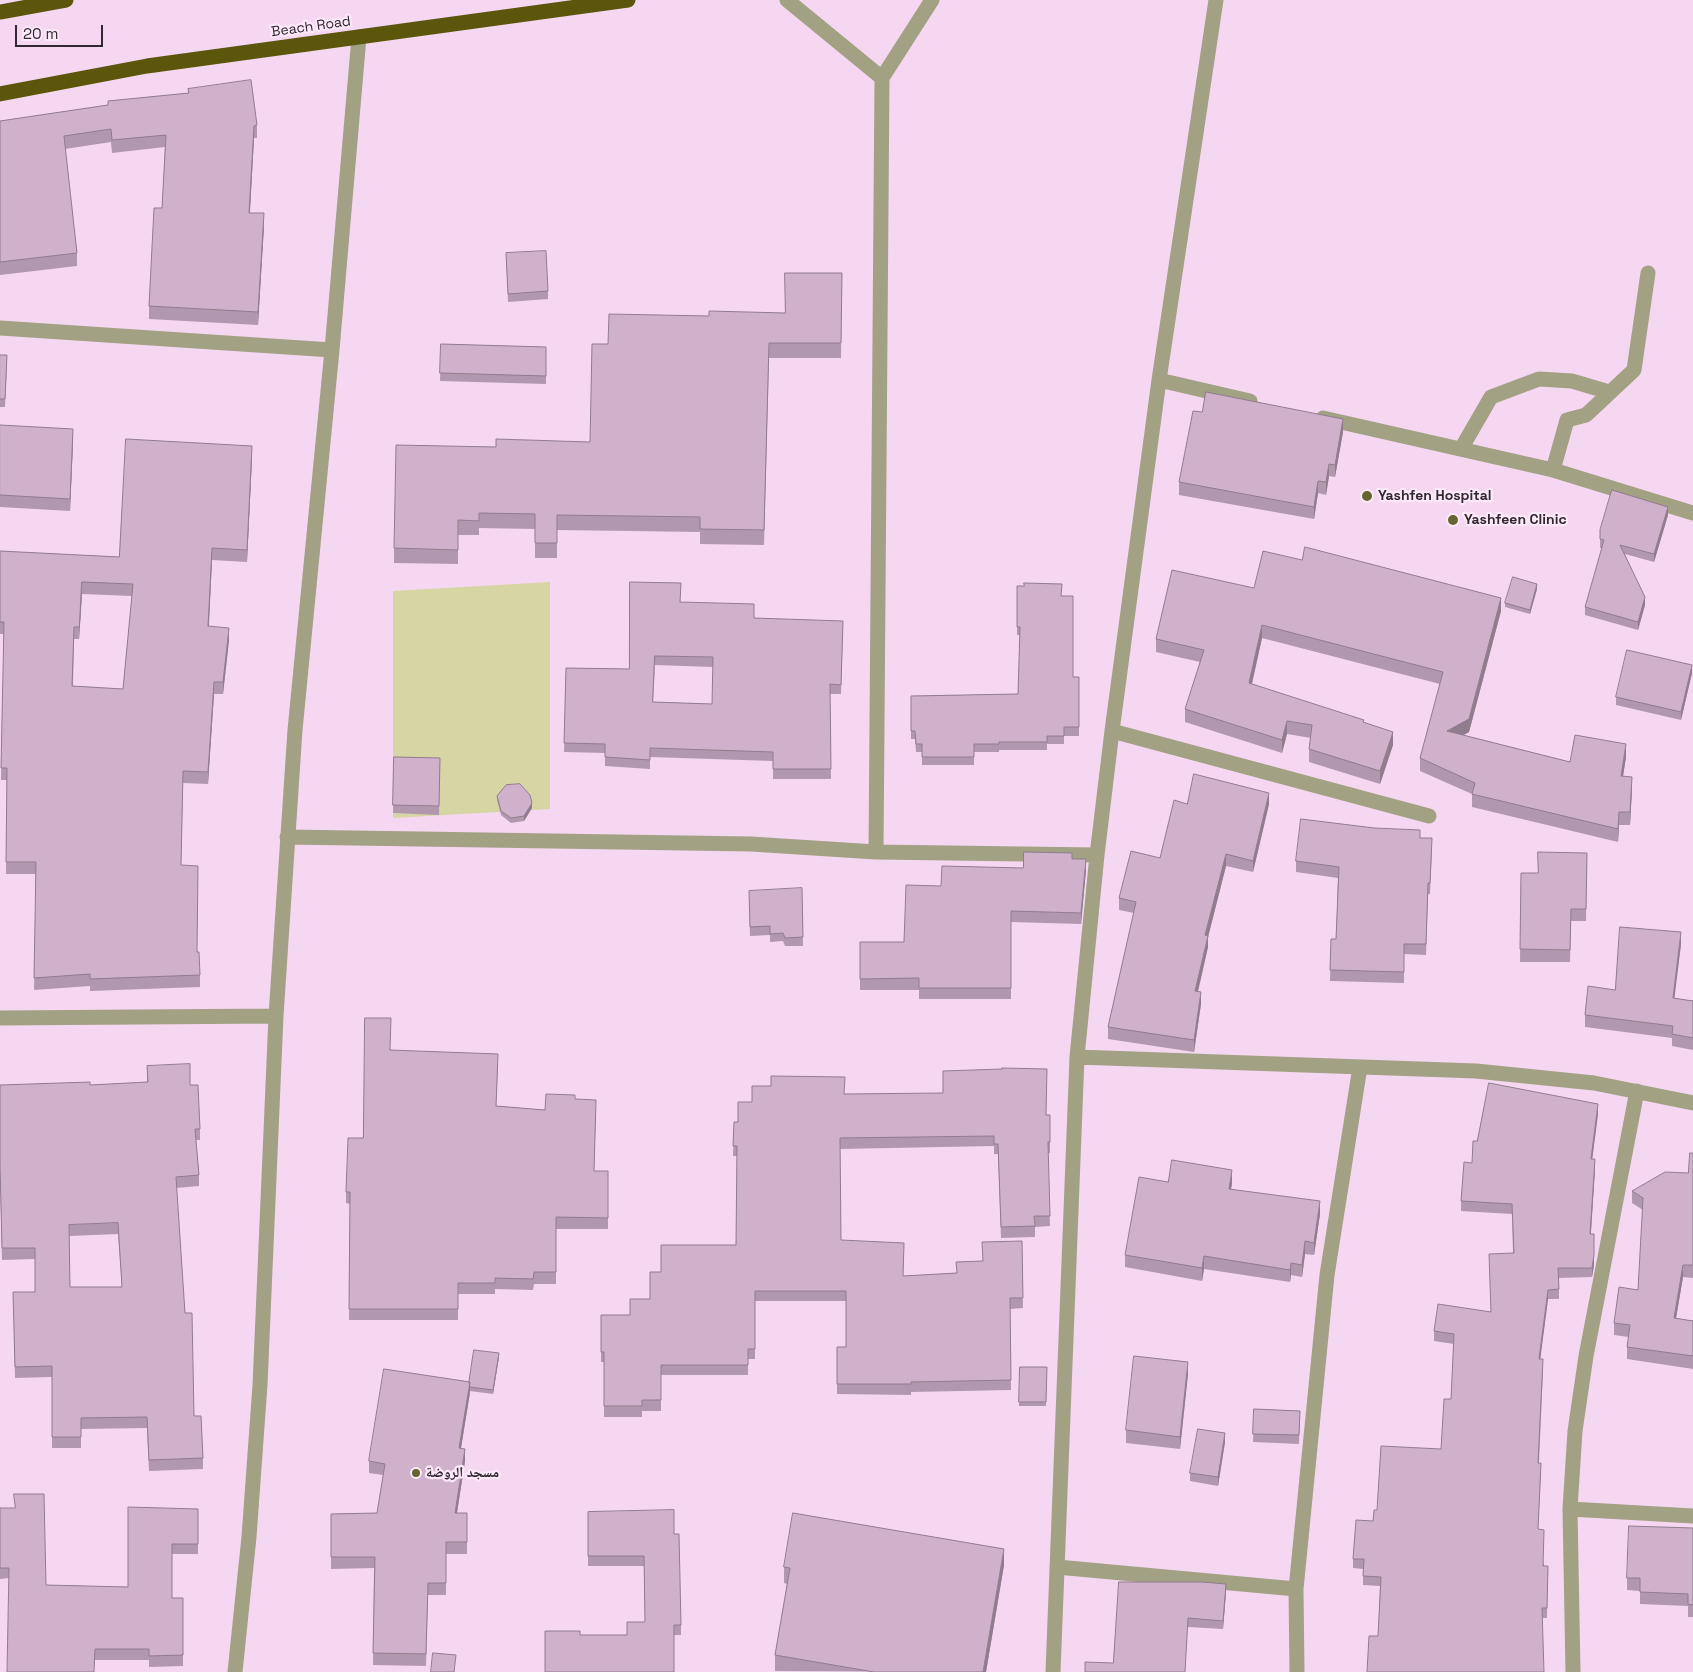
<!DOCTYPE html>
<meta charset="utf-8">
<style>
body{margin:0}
#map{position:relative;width:1693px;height:1672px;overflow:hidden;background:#f6d7f1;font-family:"Space Grotesk",sans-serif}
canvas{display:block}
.scale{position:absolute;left:15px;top:25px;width:88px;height:22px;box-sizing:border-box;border:2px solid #332731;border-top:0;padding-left:6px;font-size:15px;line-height:18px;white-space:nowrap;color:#332731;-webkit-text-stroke:4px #fbe8f8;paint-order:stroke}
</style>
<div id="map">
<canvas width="1693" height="1672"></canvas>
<div class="scale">20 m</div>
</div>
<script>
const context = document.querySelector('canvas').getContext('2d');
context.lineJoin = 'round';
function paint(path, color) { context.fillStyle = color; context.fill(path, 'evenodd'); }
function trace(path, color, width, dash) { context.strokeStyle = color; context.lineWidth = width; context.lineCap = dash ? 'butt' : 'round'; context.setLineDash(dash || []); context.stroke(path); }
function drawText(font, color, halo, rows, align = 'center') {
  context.font = font + ' "Space Grotesk","Noto Naskh Arabic",sans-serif'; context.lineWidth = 4.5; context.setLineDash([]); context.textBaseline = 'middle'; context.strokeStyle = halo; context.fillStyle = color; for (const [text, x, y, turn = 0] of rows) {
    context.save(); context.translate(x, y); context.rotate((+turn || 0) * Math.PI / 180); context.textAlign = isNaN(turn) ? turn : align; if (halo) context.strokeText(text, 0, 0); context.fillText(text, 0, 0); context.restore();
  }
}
const green = new Path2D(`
 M550,582V809L393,818V591Z`);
const minor = new Path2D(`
 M787,0L882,78
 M0,328L332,350
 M1159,380L1250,401
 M1323,418L1553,470L1693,513
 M1461,449L1491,397L1539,379L1572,381L1609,392
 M1553,470L1567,420L1586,415L1634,370L1648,273
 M1112,731L1429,816
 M287,837L751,844L876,852L1097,855
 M876,852L882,78L932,0
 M0,1018L276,1016
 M1077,1057L1476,1071L1594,1083L1693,1103
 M1570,1509L1693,1516
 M1057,1567L1296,1589
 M235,1672L249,1537L260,1385L276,1016L295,730L332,350L359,37
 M1053,1672L1077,1057L1097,855L1112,731L1159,380L1216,0
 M1297,1672L1296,1589L1327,1275L1360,1067
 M1573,1672L1570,1509L1575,1431L1586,1356L1637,1091`);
const highway = new Path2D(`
 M0,12L66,0
 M0,94L147,66L628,0`);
const wall = new Path2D(`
 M188,89L257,125V138H254L250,213L264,226L258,325L149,319V306L162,208L165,147L112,153L111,142L65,149L77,253V266L0,275V121L108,105V101L188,93Z
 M506,253L548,291V299L508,302Z
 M842,273L841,358H769L764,545L700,544V532L557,530V558H535V529L479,528V535H458V564L394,563V548L496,447L590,442L608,344L709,316L785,313Z
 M441,344L546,347V384L440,381Z
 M0,355L7,363L5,407H0Z
 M0,425L73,442L70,511L0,507Z
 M1343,432L1335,477L1329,476L1326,495L1318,493L1314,519L1179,495V482Z
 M252,458L247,562L212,560L209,626L229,640L223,694H214L208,784L183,783L181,865L197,952L200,975V987L90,991V986L34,990L36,874H6L7,780H1L4,634H0V551L119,557ZM82,594L132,596L123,689L73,686L74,639H79Z
 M1668,515L1654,562L1625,554L1645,605L1638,630L1585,615V607L1602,548H1600V530Z
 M1017,586L1062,596L1073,677H1079V736H1064V744H1047V750H999V752H974V765H922V752H916L915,739H911V696L1018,694L1020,635H1017Z
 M1254,588L1501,611L1469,732L1463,735L1570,762L1626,757L1623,776L1632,790L1630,825H1619L1618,842L1472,807V794L1420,771V758L1440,684L1262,638L1252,684L1364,723L1393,745L1380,784L1309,762V749L1311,738L1287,734L1282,753L1185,722V709L1200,662L1156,652V639Z
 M1537,589L1530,614L1505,607V603Z
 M680,602L754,618L843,630L841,694H830L831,779H773V761L650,757V769L605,766V753L564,752L566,668L629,669ZM655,665L713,667L712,704L653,702Z
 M1692,673L1681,720L1616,705V697Z
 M394,757L440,758L439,815L393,813Z
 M497,796L532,808L524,821L511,823L501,815L497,800Z
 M1187,804H1269L1253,872L1226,866L1208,937V947L1198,992L1201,1004L1194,1052L1108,1039V1027L1134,913L1119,910V898L1160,858Z
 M1420,838L1432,849L1430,894H1428L1426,955L1404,954V983L1330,981L1331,939H1336L1338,878L1296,872V861Z
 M1587,853L1586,921H1571L1570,962H1520L1521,873H1538Z
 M1072,859L1086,870L1081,924L1011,922V999H919V990H860V942H904L941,886L1023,868Z
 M802,888L803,946H785L783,941L770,942V935L750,936L749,899Z
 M1681,944L1674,998L1693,1001V1050L1672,1046V1038L1585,1027V1015L1615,990Z
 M390,1050L498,1066L496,1106L545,1110L575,1099L596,1111L594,1171H608V1229H556V1284H534L533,1290L495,1289V1294H458V1320H349L350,1204L346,1203V1192Z
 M147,1066L190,1085L200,1129V1140H196L199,1175V1186L176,1188L185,1313L194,1416L203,1458V1469L149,1471L147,1428L81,1429V1448H52V1377L15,1378L13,1292H35V1259L2,1260L0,1175L90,1085L147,1082ZM118,1234L122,1287H70L69,1236Z
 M844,1094L1050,1115V1153H1048L1050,1226L1035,1227V1237L1001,1238L998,1154H994V1146L840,1149L841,1240L904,1253L903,1276L956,1273L983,1261L1022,1241L1023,1308L1010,1309L1011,1390L911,1392V1395L837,1394V1347H846V1301H755V1359H748V1375H661V1411H642V1417H604V1362H601V1315H630L650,1299L661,1272L736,1245L737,1156H733L734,1122H738L752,1102Z
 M1598,1114L1592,1159L1595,1169L1591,1234L1594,1265L1592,1277L1559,1278V1299H1548L1540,1359L1543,1369L1539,1463L1541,1473L1538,1529L1544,1566H1548L1547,1618H1542L1378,1636L1380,1586L1363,1585V1569L1353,1568V1559L1373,1521L1377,1510L1441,1449L1451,1399L1454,1344L1434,1341V1331L1490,1312L1513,1253L1512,1214L1461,1211V1201L1472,1163Z
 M1693,1153V1278L1683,1277L1676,1318L1693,1321V1369L1627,1359V1347L1629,1337L1614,1335V1323L1638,1290L1643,1210L1632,1203V1191L1688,1173Z
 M1168,1182L1232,1183L1231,1189L1320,1214L1314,1255L1305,1254L1302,1277L1291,1275L1290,1282L1204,1269L1202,1281L1125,1267V1255Z
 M499,1357L493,1394L470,1391L461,1448L465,1461L457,1513H467V1554H446V1595H428L426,1666L373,1665L374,1568L331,1569V1514L377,1513L383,1475L369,1473V1461Z
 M1020,1367H1047L1046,1406H1019Z
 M1188,1374L1180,1449L1126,1443V1430Z
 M1254,1409L1300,1411L1299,1444L1253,1442Z
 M1225,1442L1218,1486L1190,1481V1473Z
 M0,1508L46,1585L128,1587L198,1509V1554H172V1598H183V1666L149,1667V1660H95L9,1578L0,1579Z
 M588,1512L674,1534L681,1625V1635H674L545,1672L580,1635H627L645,1622L644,1566H588Z
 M1693,1528V1617H1688V1606L1640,1604V1591L1627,1590V1578Z
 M1004,1565L986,1672L775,1671V1655L787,1584L784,1583V1567Z
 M1226,1592L1223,1629L1188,1627L1113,1663Z`);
const shadedWall = new Path2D(`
 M254,126V138L249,226V213Z
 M264,213V226L258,325V312Z
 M1343,419V432L1335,477V465Z
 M73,429V442L70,511V499Z
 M252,446V458L247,562V550Z
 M1329,464V476L1326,495V482Z
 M1318,481V493L1314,519V507Z
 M1668,507V515L1654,562V554Z
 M212,548V560L208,638V626Z
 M82,582V594L79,639V627Z
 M1537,584V589L1530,614V610Z
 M1645,597V605L1638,630V622Z
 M1501,598V611L1469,732L1447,744V731Z
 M1262,625V638L1249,696V683Z
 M229,628V640L223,694V682Z
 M1692,665V673L1681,720V712Z
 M214,682V694L208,784V772Z
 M1287,721V734L1282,753V740Z
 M1393,732V745L1380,784V771Z
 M1626,744V757L1621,789V776Z
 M1632,777V790L1630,825V812Z
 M1269,793V804L1253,872V861Z
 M532,803V808L524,821V816Z
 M1619,812V825L1618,842V829Z
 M1226,854V866L1208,937V947L1195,1003V991L1205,935Z
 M1086,859V870L1081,924V913Z
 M1681,932V944L1673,1010V998Z
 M1201,992V1004L1194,1052V1040Z
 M1598,1104V1114L1591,1169V1159Z
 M1595,1159V1169L1590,1244V1234Z
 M1232,1170V1183L1229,1201V1189Z
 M1320,1201V1214L1314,1255V1243Z
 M1305,1241V1254L1302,1277V1265Z
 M1594,1255V1265L1592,1277V1268Z
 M1204,1256V1269L1202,1281V1268Z
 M1291,1263V1275L1290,1282V1270Z
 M1683,1265V1277L1674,1330V1318Z
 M1548,1290V1299L1539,1369V1359Z
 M499,1353V1357L493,1394V1390Z
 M1188,1362V1374L1180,1449V1437Z
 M470,1382V1393L459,1460V1448Z
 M1225,1433V1442L1218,1486V1477Z
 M465,1449V1461L455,1525V1513Z
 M1004,1549V1565L986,1672H983Z
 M1226,1584V1592L1223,1629V1621Z`);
const building = new Path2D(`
 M251,80L257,125L254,126L249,213H264L258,312L149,306L154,208H162L166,135L112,140L111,129L64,136L77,253L0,262V121L108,105V101L189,93L188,89Z
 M546,251L548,291L508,294L506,253Z
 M785,273H842L841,343H769L764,530L700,529V517L557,515V543H535V514L479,513V521L458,520V550L394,548L396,445L496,447V439L590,442L592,344H608L609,314L709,316V311L785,313Z
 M441,344L546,347V376L440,373Z
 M0,355H7L5,399H0Z
 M1206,392L1343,419L1335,465L1329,464L1326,482L1318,481L1314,507L1179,482L1193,411L1202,412Z
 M0,425L73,429L70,499L0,495Z
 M126,439L252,446L247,550L212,548L208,626L229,628L223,682H214L208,772L183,771L181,865L198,866L197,952H199L200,975L90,979V974L34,978L36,862H6L7,768H1L4,622H0V551L119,557ZM82,582L133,584L123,689L72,686L74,627H79Z
 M1612,490L1668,507L1654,554L1620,545L1645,597L1638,622L1585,607L1604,540L1600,539V530Z
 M1305,547L1501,598L1469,719L1447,731L1570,762L1575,735L1626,744L1621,776L1632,777L1630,812H1619L1618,829L1472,794L1475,783L1420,758L1443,672L1262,625L1249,683L1364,720L1363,722L1393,732L1380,771L1309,749L1312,725L1287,721L1282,740L1185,709L1204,650L1156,639L1172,570L1254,588L1263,551L1302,560Z
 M1513,577L1537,584L1530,610L1505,603Z
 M630,582L681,583L680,602L754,604V618L843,621L841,685L830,684L831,769H773V752L650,748V760L605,757V744L564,743L566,668L629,669ZM655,656L713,657L712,704L653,702Z
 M1024,583L1062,584L1061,596H1073V677H1079V727H1064V736H1047V742H999V744H974V757H922V744H916L915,731H911V696L1018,694L1020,627H1017V586H1024Z
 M1627,650L1692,665L1681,712L1616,697Z
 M394,757L440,758L439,806L393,805Z
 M1194,774L1269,793L1253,861L1226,854L1205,935L1208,936L1195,991L1201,992L1194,1040L1108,1027L1136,902L1119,898L1131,851L1160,858L1174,800L1187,804Z
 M520,784L530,795L532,803L524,816L511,818L501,811L497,796L506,785Z
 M1301,819L1374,828L1420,830V838H1432L1430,883H1428L1426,944H1404V972L1330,970L1331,939H1336L1339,867L1296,861Z
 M1024,852L1072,853V859H1086L1081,913L1011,911V988H919V978L860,979V942H904L906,885L941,886L942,866L1023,868Z
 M1538,852L1587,853L1586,909H1571L1570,950L1520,949L1521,873H1538Z
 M802,888L803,937L785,938L783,933L770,934V926L750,927L749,891Z
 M1620,927L1681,932L1673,998L1693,1001V1038L1672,1034L1673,1026L1585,1015L1588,986L1615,990Z
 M365,1018H391L390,1050L498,1054L496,1106L545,1110L546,1094L575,1095V1099L596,1100L594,1171H608V1218L556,1217V1272H534L533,1279L495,1278V1283H458V1309H349L350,1192H346L348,1138H363Z
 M190,1064V1085H198L200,1129H195L199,1175L176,1177L185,1313H192L194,1416H201L203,1458L149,1460L147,1417L81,1418V1437H52V1366L15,1367L13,1292H35V1248H2L0,1164V1085L90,1082V1085L148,1082L147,1066ZM118,1223L122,1287H70L69,1225Z
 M1002,1068L1047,1069L1046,1115H1050V1142H1048L1050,1216H1034L1035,1226L1001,1227L998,1144H994V1136L840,1138L841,1240L904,1243L903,1276L957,1273L956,1262L983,1261L982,1242L1022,1241L1023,1298H1010L1011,1380L911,1382V1384H837V1347H846V1291H755V1349H748V1365H661V1400H642V1406H604V1352H601V1315H630V1299H650V1272H661V1245H736L737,1146H733L734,1122H738V1102H752V1086H771V1076L845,1077L844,1094L943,1093V1071L1002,1069Z
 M1489,1083L1598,1104L1591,1159H1595L1590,1234H1594V1255L1592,1268H1558L1559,1289L1548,1290L1539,1359H1543L1538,1463H1541L1538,1529L1544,1530L1543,1566H1548L1547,1608H1542L1544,1672H1367L1369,1636H1378L1381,1577L1363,1576L1364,1559H1353L1356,1520L1373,1521L1374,1510H1377L1381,1446L1441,1449L1444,1399H1451L1454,1334L1434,1331L1438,1304L1491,1312L1489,1254L1514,1253L1512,1204L1461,1201L1464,1162L1472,1163L1473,1141H1477Z
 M1690,1153H1693V1265H1683L1674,1318L1693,1321V1356L1627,1347L1630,1325L1614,1323L1619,1287L1638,1290L1643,1198L1632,1191L1665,1172L1688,1173Z
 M1172,1160L1232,1170L1229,1189L1320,1201L1314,1243L1305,1241L1302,1265L1291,1263L1290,1270L1204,1256L1202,1268L1125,1255L1139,1177L1168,1182Z
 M474,1350L499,1353L493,1390L470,1387L469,1382Z
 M1134,1356L1188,1362L1180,1437L1126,1430Z
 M1020,1367H1047L1046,1402H1019Z
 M384,1369L470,1382L459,1448L465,1449L455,1513H467V1542H446V1583H428L426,1654L373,1653L375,1557H331V1514L377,1513L385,1464L369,1461Z
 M1254,1409L1300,1411L1299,1435L1253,1434Z
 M1198,1429L1225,1433L1218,1477L1190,1473Z
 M14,1494H44L46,1585L128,1587V1507L198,1509V1544H172V1598H183V1655L149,1656V1649H95L94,1672H7L9,1568H0V1508H15Z
 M674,1510V1534H679L681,1625H674V1672H545V1631H580V1635H627V1622H645L644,1556H588V1512Z
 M793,1513L1004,1549L983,1672H874L775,1655L790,1568L784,1567Z
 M1629,1526L1693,1528V1605L1688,1604V1594L1640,1592V1578H1627Z
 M1119,1582H1202L1226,1584L1223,1621L1188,1618L1185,1672H1085V1662L1113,1663Z
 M433,1653L456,1655L454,1672H431Z`);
const markers = [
 [1367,496,6,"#676430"],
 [1453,520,6,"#676430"],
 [416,1473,5,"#676430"]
];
const streetNames = [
 ["Beach Road",311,27,-8]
];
const poiNames = [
 ["Yashfen Hospital",1378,496],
 ["Yashfeen Clinic",1464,520],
 ["مسجد الروضة",426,1473]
];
paint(green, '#d7d5a4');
trace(minor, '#a2a184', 15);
trace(highway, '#5b560c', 15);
paint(wall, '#b298af');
paint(shadedWall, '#917c8e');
paint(building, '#cfb1cb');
trace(building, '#917c8e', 1);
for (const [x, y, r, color] of markers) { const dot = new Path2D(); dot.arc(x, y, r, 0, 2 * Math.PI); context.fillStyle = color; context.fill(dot); trace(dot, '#fbe8f8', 2); }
drawText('14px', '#332731', '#fbe8f8', streetNames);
drawText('bold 14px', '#332731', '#fbe8f8', poiNames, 'left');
</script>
